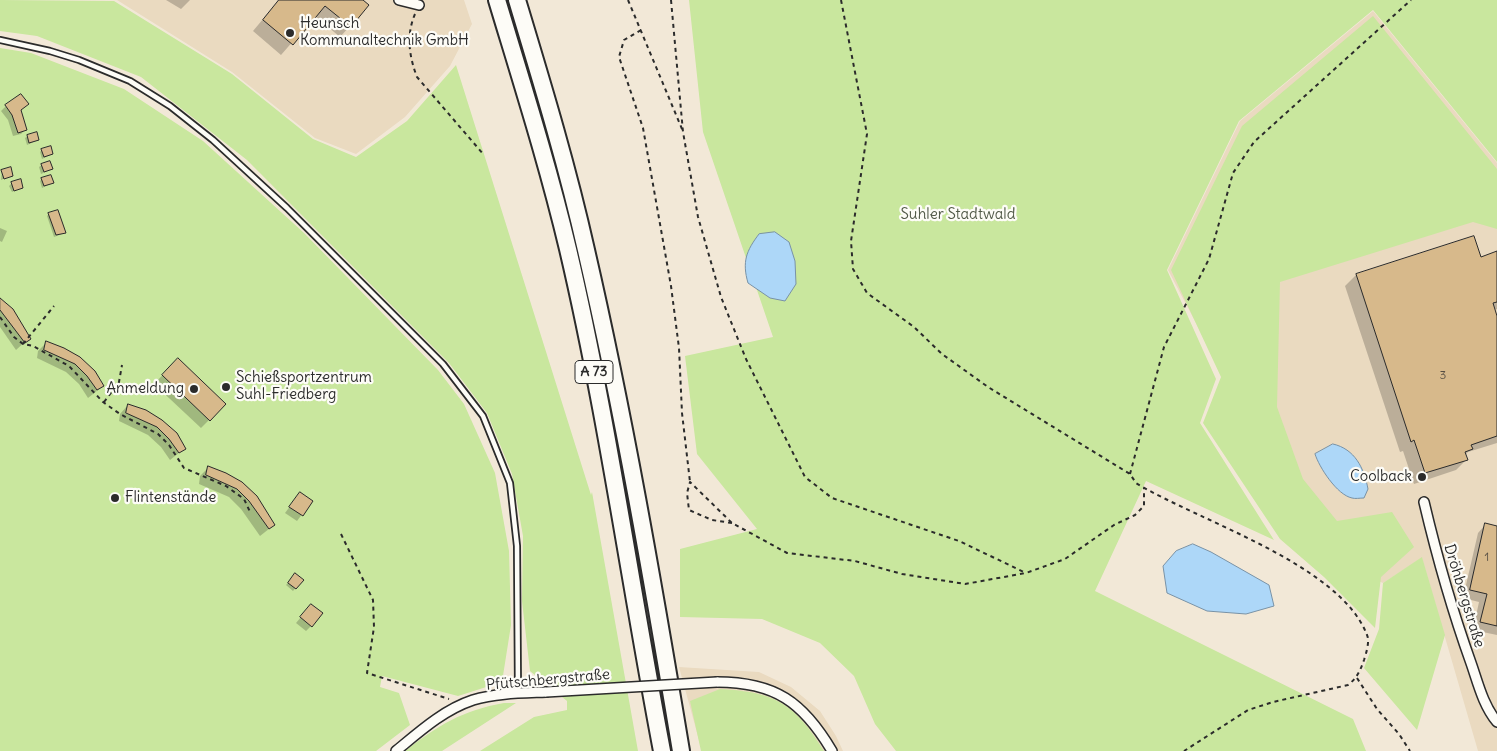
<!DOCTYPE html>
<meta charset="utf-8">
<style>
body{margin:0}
canvas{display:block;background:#f2e8d7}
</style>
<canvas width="1497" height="751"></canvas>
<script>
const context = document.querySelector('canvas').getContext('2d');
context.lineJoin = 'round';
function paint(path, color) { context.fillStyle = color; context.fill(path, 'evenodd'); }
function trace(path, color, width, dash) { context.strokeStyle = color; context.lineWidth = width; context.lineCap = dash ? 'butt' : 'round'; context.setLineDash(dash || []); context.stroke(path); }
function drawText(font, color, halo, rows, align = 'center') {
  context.font = font + ' Delius,sans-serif'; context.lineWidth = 4.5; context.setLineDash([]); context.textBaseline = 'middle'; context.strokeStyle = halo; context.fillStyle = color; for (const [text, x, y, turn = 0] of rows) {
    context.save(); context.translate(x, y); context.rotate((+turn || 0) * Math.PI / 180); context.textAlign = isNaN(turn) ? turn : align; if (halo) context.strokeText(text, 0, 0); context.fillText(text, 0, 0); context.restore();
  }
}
const built = new Path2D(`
 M117,0H464L472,24L450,66L405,117L356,154L315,138L232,72Z
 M1373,11L1497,163V751H1478L1422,558L1383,583L1319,556L1168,270L1240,121Z
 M679,667L759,672L791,687L820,711L836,736L843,751H702Z`);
const green = new Path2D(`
 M0,0L114,1L232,74L313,139L356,157L407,121L456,65L591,495L592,492L638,751H480L534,717L567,710V701L530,671L522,601L523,536L512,474L487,413L449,363L247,160L141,77L37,36L0,31Z
 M689,0H1497V162L1373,10L1239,121L1167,270L1216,379L1200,423L1274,540L1146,481L1095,591L1353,719L1366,751H896L875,724L854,676L820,643L762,619L680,617V549L757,529L697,454L685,356L773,337L703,132Z
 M1373,16L1497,169V229L1473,222L1280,282L1277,407L1303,479L1337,521L1392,512L1414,547L1381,577L1375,628L1324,577L1280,539L1203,423L1221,377L1171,270L1242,126Z
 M0,48L31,53L124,89L203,141L304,233L438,370L464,404L495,473L509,551L511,625L502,682L458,696L382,676L380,687L399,693L410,725L376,751H0Z
 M1422,557L1445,635L1417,730L1364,668L1379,629L1383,583Z
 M720,689C776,692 795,704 824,751H701L690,701Z
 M504,703H516L442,751H405C437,726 463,710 504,703Z`);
const water = new Path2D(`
 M775,232L789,242L795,261L796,284L785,301L770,298L748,283C742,262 746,251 759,234Z
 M1333,444C1355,449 1364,468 1368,489L1364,498C1360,498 1355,499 1352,498C1337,495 1319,467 1315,454Z
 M1193,544L1211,552L1269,585L1274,606L1246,614L1207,611L1167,593L1163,566L1176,551Z`);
const shadow = new Path2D(`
 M166,0H190L181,9Z
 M279,0H361L350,26L340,37L315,16L281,55L253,31Z
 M28,104L20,111L26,129L21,134L13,136L8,120L1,111L6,106Z
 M28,136L38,140L27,145L25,138Z
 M42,150L52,154L42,159L40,152Z
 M42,165L52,169L41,174L39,167Z
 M2,171L12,175L1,180Z
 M42,179L52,183L42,188L40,181Z
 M12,183L22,187L12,192L9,186Z
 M49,214L64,232L62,234L54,237L47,216Z
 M0,228L7,231L2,242L0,241Z
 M1480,258L1497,259V309L1494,310L1497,320V443L1468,452L1465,455L1467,459L1456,470L1414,484L1403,451L1400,452L1345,286L1356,275Z
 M0,300L29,338L16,350L0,327Z
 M46,343L63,349L103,386L88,398L79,384L66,372L37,358L38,351Z
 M178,359L225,404L201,428L154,384Z
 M128,405L145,411L185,448L170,460L161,447L148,435L119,421L120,414Z
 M208,468L226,474L274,525L260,536L241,509L229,497L199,484L200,476Z
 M300,493L312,501L297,521L285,513Z
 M1486,524L1497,527V635L1473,630L1479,602L1463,598L1478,533Z
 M293,577L302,580L293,591L286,585Z
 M306,611L311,626L306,631L296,623Z`);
const building = new Path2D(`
 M279,0H363L369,5L351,27L325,6L293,45L263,20Z
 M21,94L29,104L21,110L27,130L18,133L12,115L5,105Z
 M37,132L39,140L29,143L27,135Z
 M51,146L53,154L44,157L41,149Z
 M50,161L53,169L44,172L41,164Z
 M11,167L13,176L4,179L1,170Z
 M51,175L54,183L44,186L41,178Z
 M21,179L23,188L14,191L11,182Z
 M58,210L66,233L56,235L48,213Z
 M1474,236L1481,257L1497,251V302L1493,303L1497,316V436L1471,445L1473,449L1465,452L1468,460L1425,473L1414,440L1411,442L1356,274Z
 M0,298L13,309L31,339L25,343L0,310Z
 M46,341L64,348L80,357L95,371L104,386L97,390L87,376L75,364L44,350Z
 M178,358L226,404L210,421L162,375Z
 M128,404L146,410L162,420L177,433L186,449L179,453L169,439L157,427L126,413Z
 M208,466L226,473L242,482L257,496L275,525L269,529L249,501L237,489L206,475Z
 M300,492L313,501L303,516L289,507Z
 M1485,523L1497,526V626L1480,622L1487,594L1470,590Z
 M295,573L304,580L296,589L288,583Z
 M311,604L323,613L312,627L300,617Z`);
const path = new Path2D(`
 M628,0L682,129
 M671,0L683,132L698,217L721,297L746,359L805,477L832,498L959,541L1026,573
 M841,0L867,134L851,241L853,269L867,293L914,327L942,354L988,387L1130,474L1136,483C1198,521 1340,564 1367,635C1370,641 1366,654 1364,660C1360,671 1357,678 1348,685L1273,702L1248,710L1184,751
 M415,14C406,35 409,56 417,77L484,155
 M641,30L624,40L619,57L643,128L671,286L679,348L682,413L690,482
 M0,317L14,337L23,344L33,346L69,366L103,402L120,414L158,434L169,445L184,468L226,486L244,499L251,514
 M23,344L54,306
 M104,402L119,382L122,365
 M1130,474L1164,347L1209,259L1233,173L1254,142L1411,0
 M732,523L712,520L689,510L687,493L690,482L732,523L787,553L855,561L902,574L965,584L1026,573L1065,559L1114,525L1135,515L1144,506V488
 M341,534L373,600L374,627L367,673L449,699
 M1357,678L1377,709L1399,734L1410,751`);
const service = new Path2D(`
 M0,40L50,51L79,60L130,81L170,106L213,140L287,208L443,364L483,416L510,483L517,546L518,693`);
const minor = new Path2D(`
 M399,0L419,5
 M1424,502C1437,557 1452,610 1471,663C1478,683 1483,705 1497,722
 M717,682C775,682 803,702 832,751
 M396,751C419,732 443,710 473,700C496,693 522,693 546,692`);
const motorway = new Path2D(`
 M497,0C522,83 548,165 568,249C607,415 630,584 662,751
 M517,0C542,83 567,165 586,250C624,415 653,583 681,751`);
const minorBridge = new Path2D(`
 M546,692L717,682`);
const markers = [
 [290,33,5,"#2b2b2b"],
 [226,387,5,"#2b2b2b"],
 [194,389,5,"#2b2b2b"],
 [1422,477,5,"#2b2b2b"],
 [115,498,5,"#2b2b2b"]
];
const numberNames = [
 ["3",1443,376],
 ["1",1487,558]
];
const shields = [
 [594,372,38]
];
const shieldNames = [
 ["A 73",594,372]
];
const poiNames = [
 ["Heunsch",300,24],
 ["Kommunaltechnik GmbH",300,41],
 ["Schießsportzentrum",236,378],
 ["Suhl-Friedberg",236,395],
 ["Anmeldung",184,389,"right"],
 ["Coolback",1412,477,"right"],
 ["Flintenstände",125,498]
];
const parkNames = [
 ["Suhler Stadtwald",958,215]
];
const streetNames = [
 ["Dröhbergstraße",1464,596,73],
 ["Pfütschbergstraße",548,680,-5]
];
paint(built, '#eadac0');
paint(green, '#c9e79e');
paint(water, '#add7f8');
trace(water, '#7992a6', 1);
paint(shadow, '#0003');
paint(building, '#d7b98b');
trace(building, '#2b2b2b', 1);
trace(service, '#2b2b2b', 8);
trace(minor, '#2b2b2b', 12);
trace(motorway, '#2b2b2b', 20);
trace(path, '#2b2b2b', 2, [4, 4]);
trace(service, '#fdfcf7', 4.5);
trace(minor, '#fdfcf7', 9);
trace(motorway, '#fdfcf7', 16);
trace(minorBridge, '#2b2b2b', 12, []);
trace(minorBridge, '#fdfcf7', 9);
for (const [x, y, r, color] of markers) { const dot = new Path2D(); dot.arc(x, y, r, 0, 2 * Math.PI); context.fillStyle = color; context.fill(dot); trace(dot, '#fdfcf7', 2); }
drawText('12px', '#564e43', null, numberNames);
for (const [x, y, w] of shields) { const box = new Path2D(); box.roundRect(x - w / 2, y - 11.5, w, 23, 4); context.fillStyle = '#fdfcf7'; context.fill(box); trace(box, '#2b2b2b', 1); }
drawText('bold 14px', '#2b2b2b', null, shieldNames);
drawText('15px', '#2b2b2b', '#fdfcf7', poiNames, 'left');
drawText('15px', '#525a48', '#fdfcf7', parkNames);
drawText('15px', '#2b2b2b', '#fdfcf7', streetNames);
</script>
